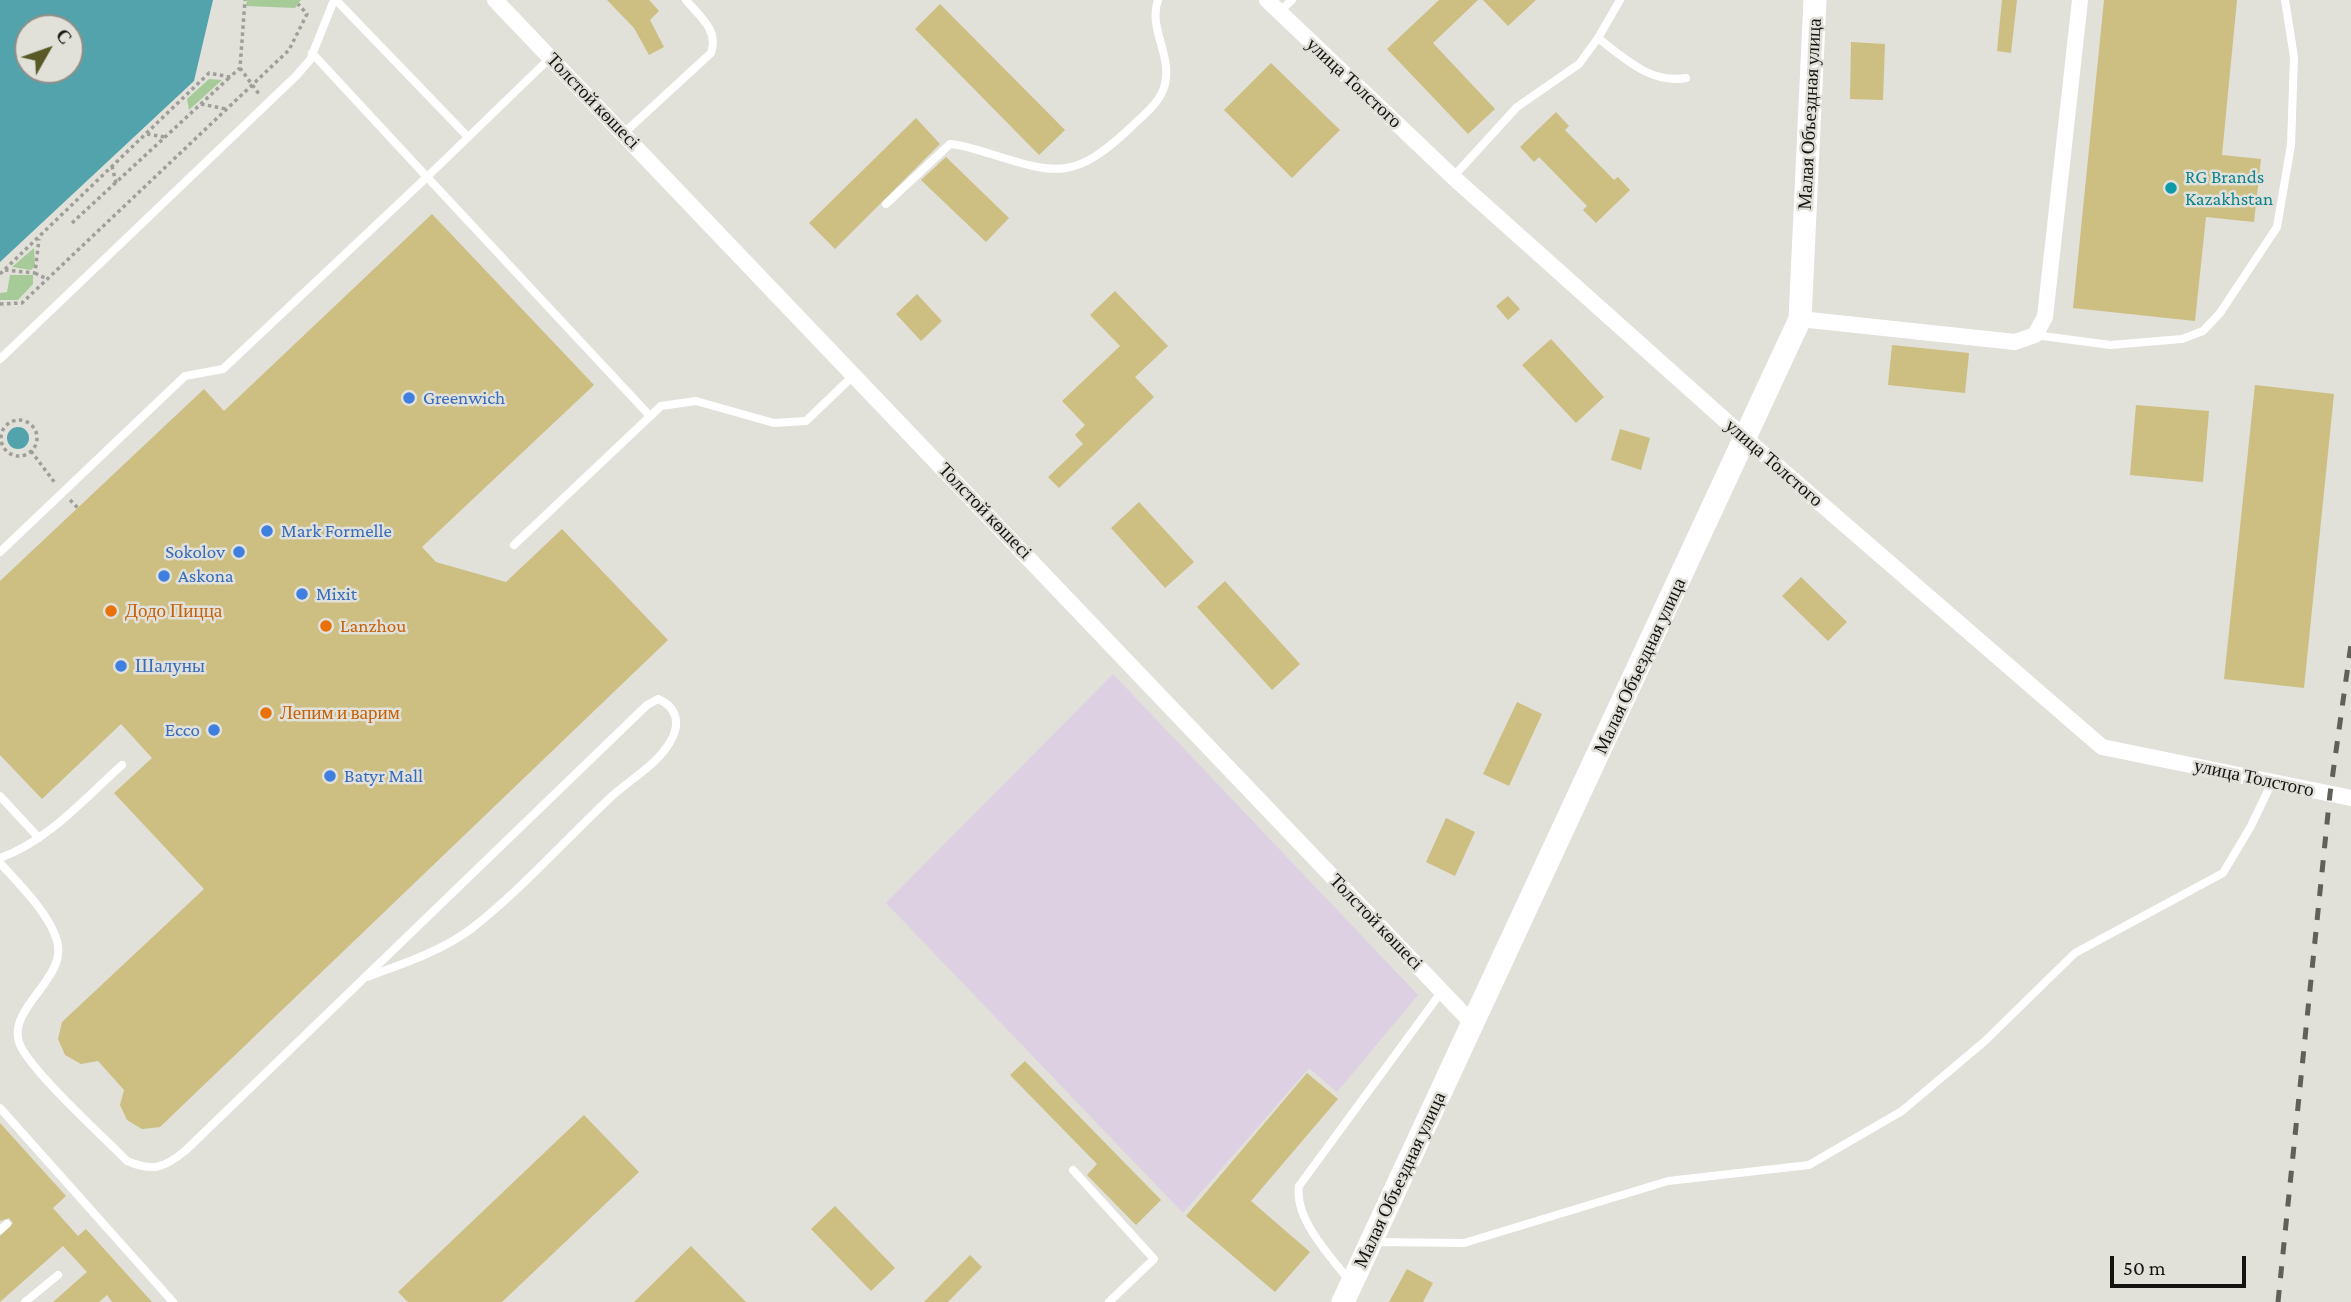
<!DOCTYPE html>
<meta charset="utf-8">
<style>
body{margin:0}
#map{position:relative;width:2351px;height:1302px;overflow:hidden;background:#e1e0d9;font-family:"Crimson Pro",serif}
canvas{display:block}
.north{position:absolute;left:14px;top:14px;width:70px;height:70px;box-sizing:border-box;background:#e1e0d9;border:2px solid #8f8e89;border-radius:50%;rotate:50deg;font-size:19px;font-weight:700;line-height:28px;text-align:center;color:#131310}
.north::after{content:'';display:block;margin:auto;width:24px;height:32px;background:#585926;clip-path:polygon(50% 0,100% 100%,50% 72%,0 100%)}
.scale{position:absolute;left:2110px;top:1256px;width:136px;height:32px;box-sizing:border-box;border:4px solid #131310;border-top:0;padding-left:9px;font-size:21px;line-height:24px;white-space:nowrap;color:#131310;-webkit-text-stroke:5px #e1e0d9;paint-order:stroke}
</style>
<div id="map">
<canvas width="2351" height="1302"></canvas>
<div class="north">С</div>
<div class="scale">50 m</div>
</div>
<script>
const context = document.querySelector('canvas').getContext('2d');
context.lineJoin = 'round';
function paint(path, color) { context.fillStyle = color; context.fill(path, 'evenodd'); }
function trace(path, color, width, dash) { context.strokeStyle = color; context.lineWidth = width; context.lineCap = dash ? 'butt' : 'round'; context.setLineDash(dash || []); context.stroke(path); }
function drawText(font, color, halo, rows, align = 'center') {
  context.font = font + ' "Crimson Pro",serif'; context.lineWidth = 5; context.setLineDash([]); context.textBaseline = 'middle'; context.strokeStyle = halo; context.fillStyle = color; for (const [text, x, y, turn = 0] of rows) {
    context.save(); context.translate(x, y); context.rotate((+turn || 0) * Math.PI / 180); context.textAlign = isNaN(turn) ? turn : align; if (halo) context.strokeText(text, 0, 0); context.fillText(text, 0, 0); context.restore();
  }
}
const commercial = new Path2D(`
 M1113,674L1418,995L1337,1092L1309,1068L1183,1213L886,903Z`);
const green = new Path2D(`
 M247,0H301L295,8L246,6Z
 M209,79L222,80L189,110L187,99Z
 M34,248L35,266L31,270L12,267Z
 M10,275H33V284L18,300H0V293L7,292Z`);
const water = new Path2D(`
 M0,0H213L194,81L0,262ZM70,28V70H28V28Z
 M7 438a11 11 0 1 1 22 0a11 11 0 1 1-22 0Z`);
const building = new Path2D(`
 M607,0H649L659,11L650,20L664,47L649,55L634,28Z
 M1439,0H1478L1433,43L1495,109L1468,134L1387,49Z
 M1483,0H1536L1508,26Z
 M2002,0H2017L2011,53L1997,51Z
 M2104,0H2237L2222,155L2261,159L2254,222L2206,217L2195,321L2073,308Z
 M940,4L1065,130L1039,155L915,29Z
 M1851,42L1885,44L1883,100L1850,99Z
 M1271,63L1340,130L1292,178L1224,110Z
 M1556,112L1569,126L1565,130L1614,180L1618,177L1630,190L1596,223L1583,210L1587,206L1539,157L1534,162L1520,147Z
 M916,118L940,144L835,249L809,223Z
 M946,157L1009,218L986,242L921,180Z
 M432,214L594,385L422,547L436,562L506,582L562,529L668,640L160,1127L142,1129L127,1120L120,1105L124,1090L98,1061L81,1064L65,1055L58,1039L62,1022L204,889L114,793L152,758L121,724L42,799L0,755V581L204,389L224,411Z
 M1115,291L1168,346L1135,377L1154,397L1059,488L1048,477L1083,444L1075,435L1085,425L1062,401L1120,346L1090,315Z
 M917,294L942,321L921,341L896,314Z
 M1508,296L1520,309L1508,320L1496,306Z
 M1551,339L1604,397L1576,423L1522,365Z
 M1892,345L1969,353L1965,393L1888,385Z
 M2255,385L2334,394L2304,688L2224,679Z
 M2136,405L2209,411L2203,482L2130,475Z
 M1620,429L1650,438L1641,470L1611,460Z
 M1139,502L1194,562L1165,588L1111,528Z
 M1801,577L1847,622L1828,641L1782,596Z
 M1225,581L1300,664L1272,690L1197,607Z
 M1517,702L1542,714L1509,786L1483,774Z
 M1446,818L1475,832L1455,876L1426,862Z
 M1025,1061L1161,1200L1136,1225L1087,1175L1097,1164L1010,1075Z
 M1307,1073L1338,1099L1251,1201L1310,1252L1275,1292L1186,1216Z
 M584,1115L639,1172L502,1302H408L398,1292Z
 M0,1123L66,1196L53,1208L78,1236L86,1229L152,1302H112L107,1295L99,1302H53L87,1272L63,1246L0,1302V1236L13,1223L9,1218L0,1221Z
 M835,1206L895,1268L871,1291L811,1229Z
 M691,1246L746,1302H634Z
 M970,1255L982,1267L948,1302H924Z
 M1407,1269L1433,1283L1423,1302H1389Z`);
const path = new Path2D(`
 M240,68L259,94
 M201,104L226,109
 M147,134L165,137
 M112,166L116,183
 M72,223L230,77
 M5,270L35,273L39,239
 M35,273L47,279
 M0,274L209,73L230,77L240,68L245,0
 M0,304L22,303L289,50L307,14L298,4
 M1 438a18 18 0 1 1 36 0a18 18 0 1 1-36 0Z
 M31,451L55,483
 M70,500L78,508`);
const lane = new Path2D(`
 M336,0L468,137
 M1279,12L1292,0
 M1598,38C1625,59 1651,84 1686,78
 M312,53L427,177L550,58
 M624,133L711,53C719,30 700,17 686,0
 M1453,177L1517,107L1579,64L1598,38L1620,0
 M886,204L950,144C964,145 977,150 991,154C1057,175 1075,179 1128,130C1141,117 1161,103 1165,84C1172,55 1148,28 1158,0
 M2035,335L2110,345L2182,339L2203,331L2220,313L2277,227L2291,145L2294,57L2285,0
 M0,359L296,76L310,60L334,0
 M514,545L661,406L696,401L774,423L806,421L855,374
 M0,552L185,376L223,369L427,177L650,416
 M0,796L39,838
 M0,858C48,841 85,798 122,765
 M0,863C18,883 50,914 57,941C68,978 8,1007 19,1042C26,1067 106,1139 127,1161C153,1172 164,1168 185,1151L647,705L658,699C677,707 681,724 670,742C657,765 630,779 611,797C565,840 521,890 471,929C440,952 400,965 364,978
 M0,1108L173,1302
 M1073,1170L1154,1259L1109,1302
 M0,1230L7,1224
 M1375,1242L1464,1243L1668,1181L1809,1165L1902,1111L1985,1041L2075,953L2223,873L2251,826L2272,782
 M1350,1282C1331,1256 1294,1220 1299,1186L1442,991
 M25,1302L58,1275`);
const street = new Path2D(`
 M495,0L1473,1024
 M1267,0L1453,177L1746,439L2102,747L2351,798
 M1800,319L2015,342L2035,335L2045,317L2080,0`);
const secondary = new Path2D(`
 M1343,1302L1800,319L1815,0`);
const rail = new Path2D(`
 M2278,1302L2330,794L2351,644`);
const markers = [
 [2171,188,7,"#0f9aa8"],
 [409,398,7,"#3f7fe0"],
 [267,531,7,"#3f7fe0"],
 [239,552,7,"#3f7fe0"],
 [164,576,7,"#3f7fe0"],
 [302,594,7,"#3f7fe0"],
 [111,611,7,"#e8710a"],
 [326,626,7,"#e8710a"],
 [121,666,7,"#3f7fe0"],
 [266,713,7,"#e8710a"],
 [214,730,7,"#3f7fe0"],
 [330,776,7,"#3f7fe0"]
];
const streetNames = [
 ["улица Толстого",1354,83,43],
 ["Толстой көшесі",593,101,46],
 ["Малая Объездная улица",1810,114,-87],
 ["улица Толстого",1774,463,41],
 ["Толстой көшесі",985,511,46],
 ["Малая Объездная улица",1640,666,-65],
 ["улица Толстого",2254,778,12],
 ["Толстой көшесі",1376,922,46],
 ["Малая Объездная улица",1400,1180,-65]
];
const cultureNames = [
 ["RG Brands",2185,177],
 ["Kazakhstan",2185,199]
];
const shopNames = [
 ["Greenwich",423,398],
 ["Mark Formelle",281,531],
 ["Sokolov",225,552,"right"],
 ["Askona",178,576],
 ["Mixit",316,594],
 ["Шалуны",135,666],
 ["Ecco",200,730,"right"],
 ["Batyr Mall",344,776]
];
const foodNames = [
 ["Додо Пицца",125,611],
 ["Lanzhou",340,626],
 ["Лепим и варим",280,713]
];
paint(commercial, '#ded0e3');
paint(green, '#a6cb99');
paint(water, '#52a3ab');
paint(building, '#cdbe82');
trace(path, '#9f9e99', 3.5, [3.5, 3.5]);
trace(lane, '#fff', 8);
trace(street, '#fff', 16);
trace(secondary, '#fff', 23);
trace(rail, '#60605b', 5, [12, 12]);
for (const [x, y, r, color] of markers) { const dot = new Path2D(); dot.arc(x, y, r, 0, 2 * Math.PI); context.fillStyle = color; context.fill(dot); trace(dot, '#e1e0d9', 2.5); }
drawText('19px', '#131310', '#e1e0d9', streetNames);
drawText('19px', '#0d838f', '#e1e0d9', cultureNames, 'left');
drawText('19px', '#366cbe', '#e1e0d9', shopNames, 'left');
drawText('19px', '#c56008', '#e1e0d9', foodNames, 'left');
</script>
